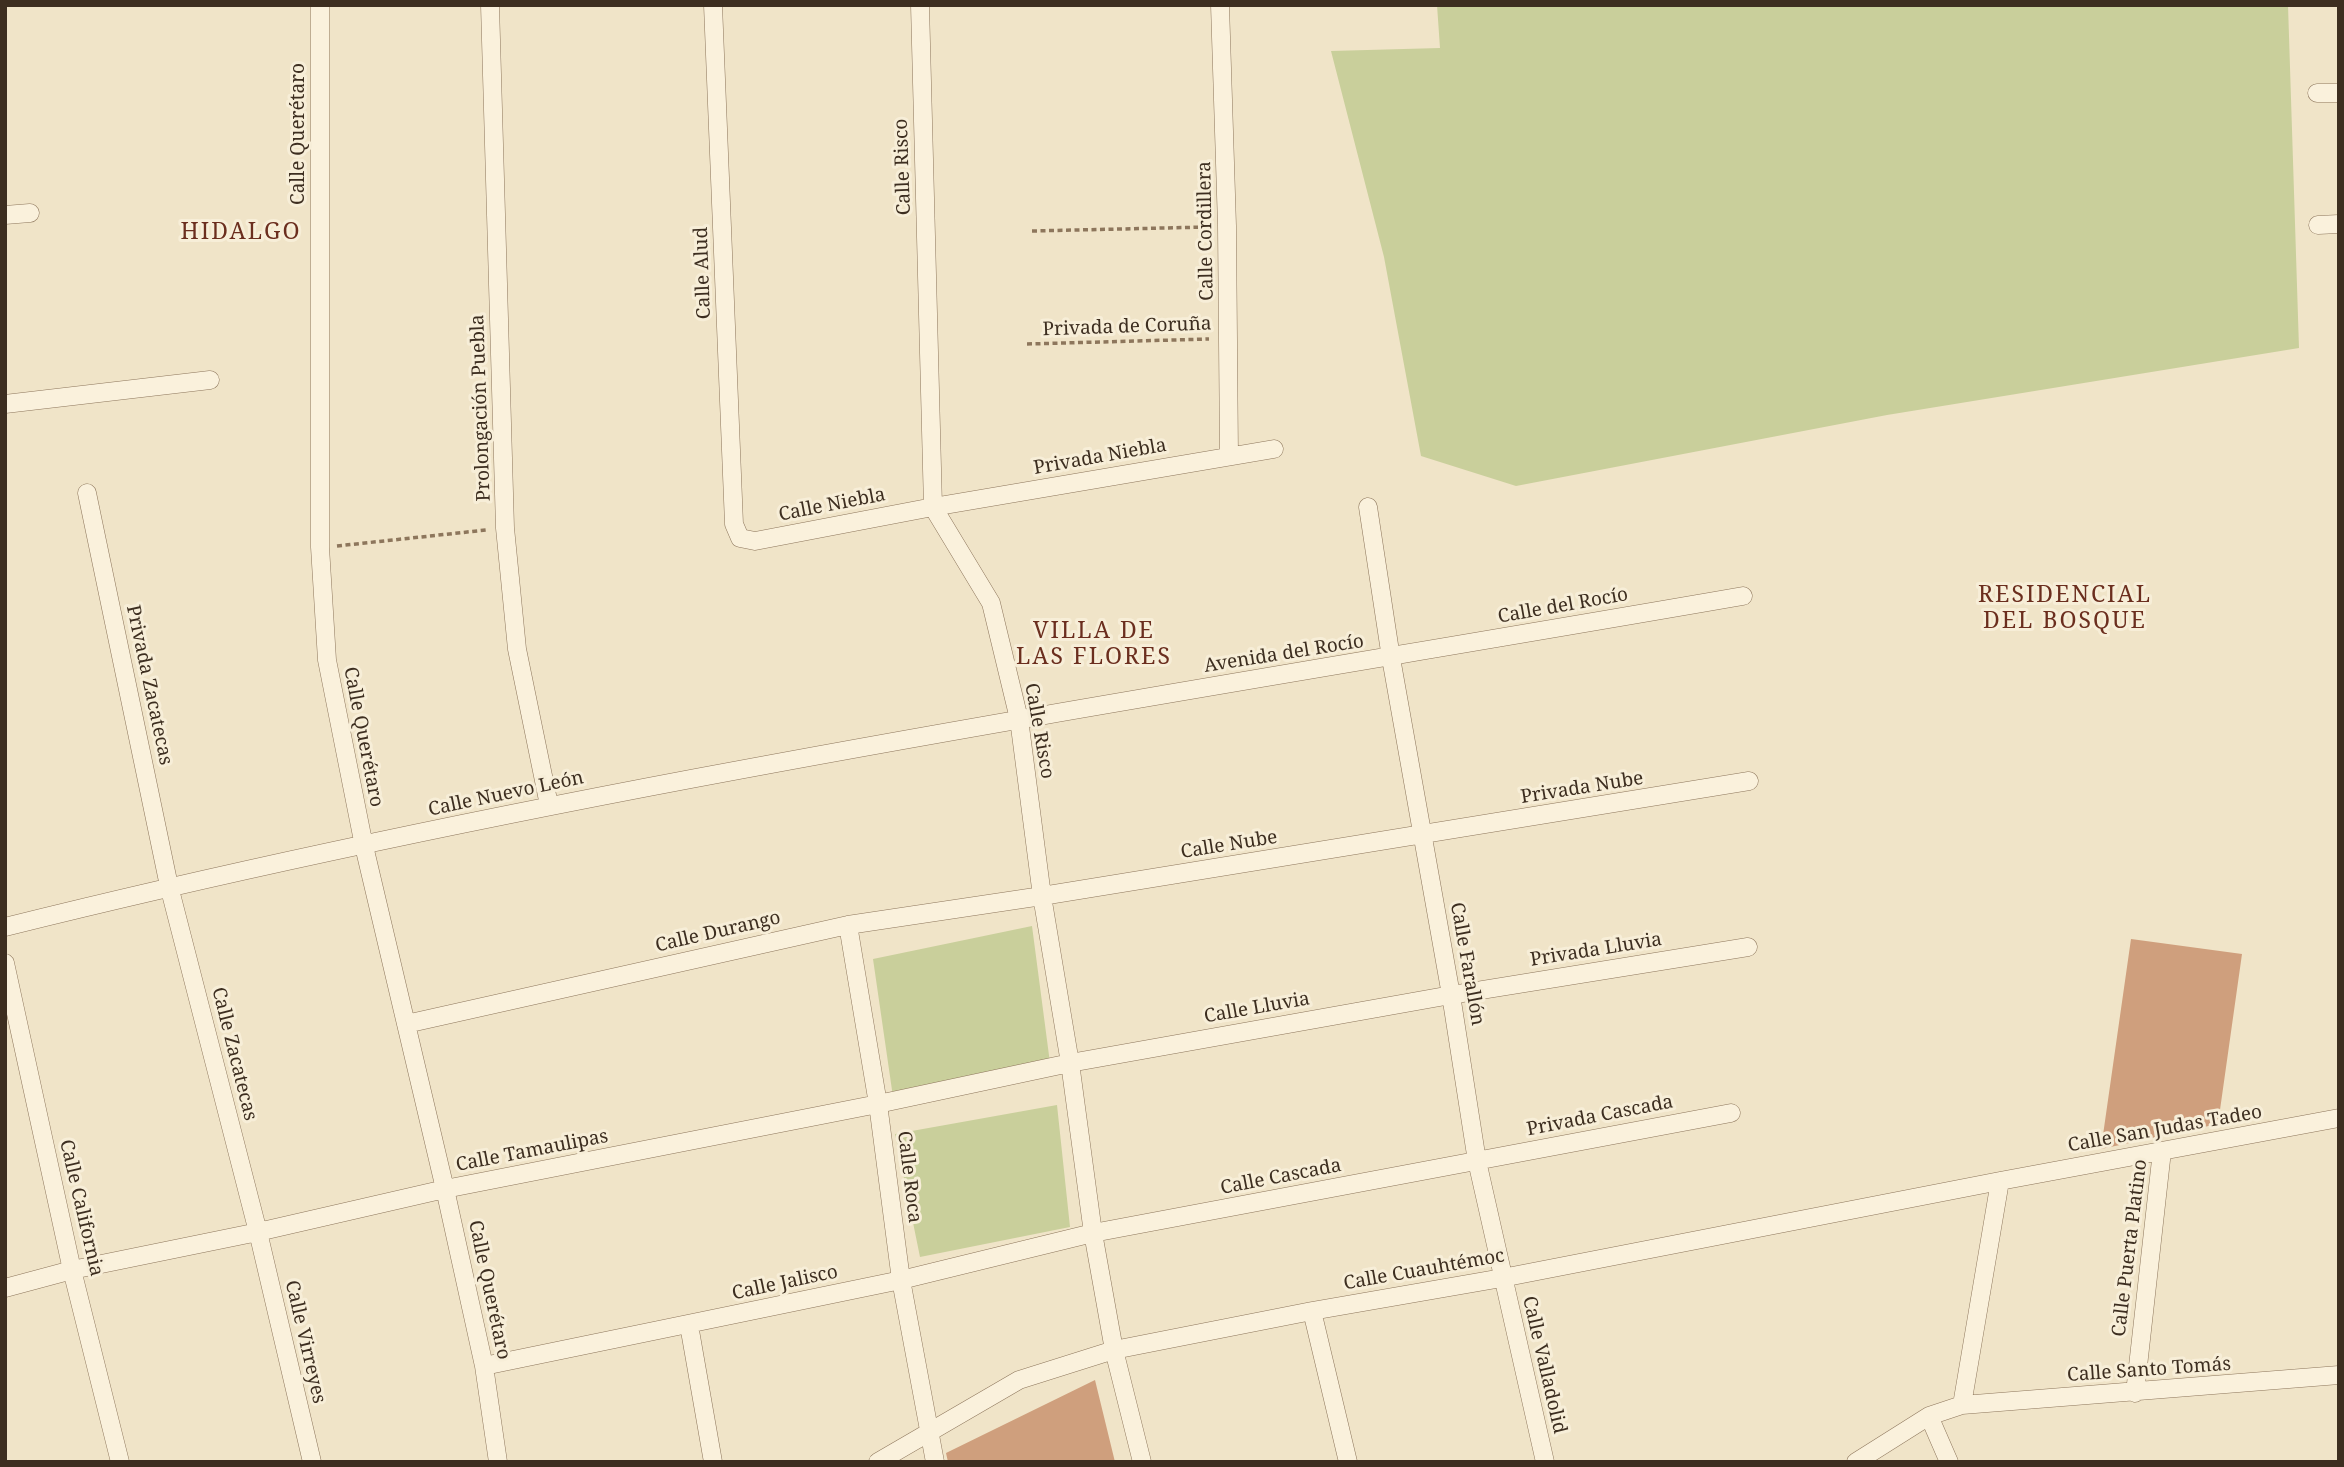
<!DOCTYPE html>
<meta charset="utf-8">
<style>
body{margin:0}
#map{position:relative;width:2344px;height:1467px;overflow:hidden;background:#f0e4c8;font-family:"Noto Serif",serif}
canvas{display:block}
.frame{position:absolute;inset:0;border:7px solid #3d2e20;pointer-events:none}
</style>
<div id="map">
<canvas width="2344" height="1467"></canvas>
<div class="frame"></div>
</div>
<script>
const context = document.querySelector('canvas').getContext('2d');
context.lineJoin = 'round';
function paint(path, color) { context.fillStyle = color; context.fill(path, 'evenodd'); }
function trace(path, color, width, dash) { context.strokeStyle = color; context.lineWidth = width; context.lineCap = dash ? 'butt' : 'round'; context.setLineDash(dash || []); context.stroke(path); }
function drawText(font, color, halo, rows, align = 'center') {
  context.font = font + ' "Noto Serif",serif'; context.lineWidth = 6; context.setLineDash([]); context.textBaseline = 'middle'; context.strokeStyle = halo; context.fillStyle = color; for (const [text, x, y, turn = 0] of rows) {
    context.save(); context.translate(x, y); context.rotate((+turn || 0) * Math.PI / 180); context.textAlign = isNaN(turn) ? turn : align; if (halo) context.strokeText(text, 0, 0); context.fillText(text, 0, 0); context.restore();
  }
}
const green = new Path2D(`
 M1437,5H2288L2299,348L1887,415L1516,486L1421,456L1384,257L1331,51L1440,48Z
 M1032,926L1050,1063L893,1097L873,959Z
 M1057,1105L1070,1227L920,1257L895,1134Z`);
const building = new Path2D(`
 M2131,939L2242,954L2218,1124L2101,1149Z
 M1095,1380L1115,1462H948L946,1453Z`);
const path = new Path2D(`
 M1032,231L1208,227
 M1027,344L1209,339
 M337,546L486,530`);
const minor = new Path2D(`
 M320,5V547L327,660L364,846L445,1189L484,1366L498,1462
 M490,5L505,528L517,649L549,805
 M713,5L734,524L740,538L755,541L933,507L1274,449
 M920,5L933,507L991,603L1019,719L1042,896L1070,1063L1093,1233L1114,1350L1142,1462
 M1220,5L1227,226L1229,456
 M2317,93H2339
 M5,215L30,213
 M2318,225L2339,224
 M5,404L210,380
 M87,493L169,886L258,1232L312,1462
 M1368,507L1391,658L1451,995L1477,1161L1545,1462
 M848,925L878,1104L901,1280L935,1462
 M5,927C578,784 1162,697 1743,596
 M5,963L72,1270L120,1462
 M406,1024L848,925L1042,896L1749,781
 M5,1288L72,1270L258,1232L445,1189L878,1104L1070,1063L1451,995L1748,947
 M1312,1311L1348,1462
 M689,1325L713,1462
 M484,1366L901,1280L1093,1233L1731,1113
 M2135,1393L2162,1151
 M1962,1405L2000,1181
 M1929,1416L1949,1462
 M878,1462L1019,1380L1114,1350L1312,1311L1502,1278L2000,1181L2339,1118
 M1856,1462L1929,1416L1962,1405L2339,1375`);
const streetNames = [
 ["Calle Querétaro",299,134,-90],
 ["Calle Risco",903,167,-92],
 ["Calle Cordillera",1206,231,-91],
 ["Calle Alud",703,273,-92],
 ["Privada de Coruña",1127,327,-2],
 ["Prolongación Puebla",481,408,-92],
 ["Privada Niebla",1100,457,-10],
 ["Calle Niebla",832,505,-11],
 ["Calle del Rocío",1563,606,-10],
 ["Avenida del Rocío",1284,654,-9],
 ["Privada Zacatecas",149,685,78],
 ["Calle Risco",1039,731,80],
 ["Calle Querétaro",363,737,79],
 ["Privada Nube",1582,788,-9],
 ["Calle Nuevo León",506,794,-12],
 ["Calle Nube",1229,845,-9],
 ["Calle Durango",718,932,-13],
 ["Privada Lluvia",1596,950,-9],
 ["Calle Farallón",1467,964,80],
 ["Calle Lluvia",1257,1008,-10],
 ["Calle Zacatecas",234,1054,76],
 ["Privada Cascada",1600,1116,-11],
 ["Calle San Judas Tadeo",2165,1129,-10],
 ["Calle Tamaulipas",532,1151,-11],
 ["Calle Roca",909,1177,83],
 ["Calle Cascada",1281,1177,-11],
 ["Calle California",81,1208,77],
 ["Calle Puerta Platino",2130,1248,-83],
 ["Calle Cuauhtémoc",1424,1270,-10],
 ["Calle Jalisco",785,1283,-12],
 ["Calle Querétaro",489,1290,78],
 ["Calle Virreyes",305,1342,77],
 ["Calle Valladolid",1544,1365,77],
 ["Calle Santo Tomás",2149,1370,-4]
];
const quarterNames = [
 ["HIDALGO",241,232],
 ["RESIDENCIAL",2065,595],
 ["DEL BOSQUE",2065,621],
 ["VILLA DE",1094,631],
 ["LAS FLORES",1094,657]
];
paint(green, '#c9cf9b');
paint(building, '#cf9f7d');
trace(minor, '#8d765c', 19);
trace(path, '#8d765c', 3.5, [5, 3.5]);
trace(minor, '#faf1dc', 18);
drawText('19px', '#3d2e20', '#f7eed8', streetNames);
context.letterSpacing = '2px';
drawText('23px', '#6b2e1e', '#f7eed8', quarterNames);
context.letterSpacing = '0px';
</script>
